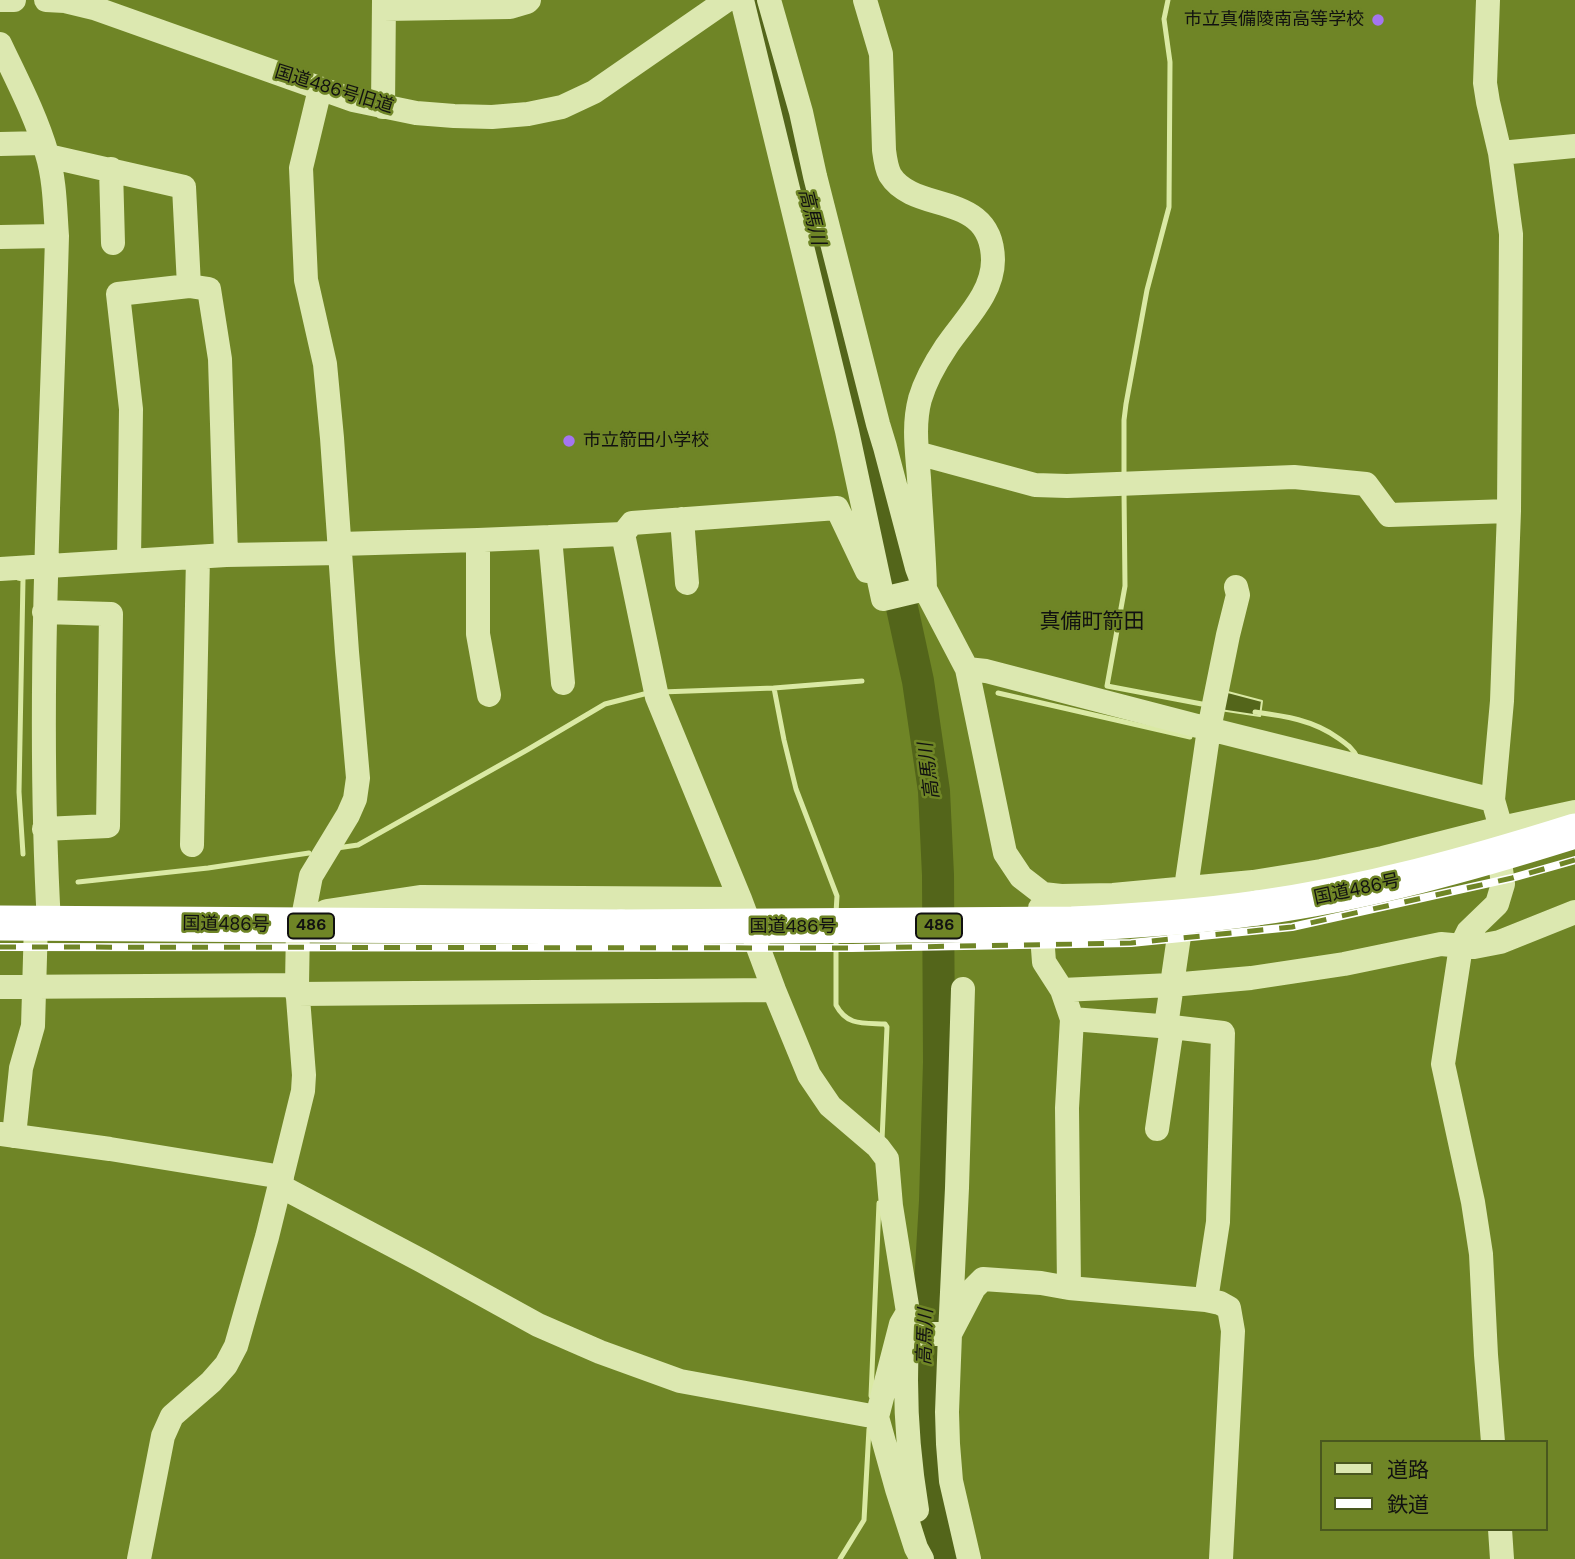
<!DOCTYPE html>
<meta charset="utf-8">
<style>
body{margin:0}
#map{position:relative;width:1575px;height:1559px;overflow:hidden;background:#6f8526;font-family:"DM Sans","Noto Sans JP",sans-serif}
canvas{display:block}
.legend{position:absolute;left:1320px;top:1440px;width:228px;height:91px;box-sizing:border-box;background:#6f8526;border:2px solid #49571e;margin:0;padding:9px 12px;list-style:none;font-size:21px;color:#111}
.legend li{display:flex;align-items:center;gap:14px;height:35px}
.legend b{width:35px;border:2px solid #49571e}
</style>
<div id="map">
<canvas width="1575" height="1559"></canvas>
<ul class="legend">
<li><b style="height:9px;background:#dce8b0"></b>道路</li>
<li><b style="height:9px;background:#fff"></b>鉄道</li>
</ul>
</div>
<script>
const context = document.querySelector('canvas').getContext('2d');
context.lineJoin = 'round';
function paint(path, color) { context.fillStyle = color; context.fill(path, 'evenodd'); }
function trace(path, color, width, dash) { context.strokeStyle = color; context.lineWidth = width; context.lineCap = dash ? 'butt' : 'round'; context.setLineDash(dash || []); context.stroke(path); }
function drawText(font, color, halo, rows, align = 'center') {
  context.font = font + ' "DM Sans","Noto Sans JP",sans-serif'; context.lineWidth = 5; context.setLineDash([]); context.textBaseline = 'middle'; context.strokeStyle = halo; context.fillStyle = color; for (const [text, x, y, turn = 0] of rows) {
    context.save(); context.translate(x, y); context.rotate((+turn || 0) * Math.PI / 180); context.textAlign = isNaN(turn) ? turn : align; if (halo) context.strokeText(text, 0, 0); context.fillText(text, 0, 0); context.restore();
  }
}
const water = new Path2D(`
 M1224,691L1262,701L1260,716L1220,710Z`);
const stream = new Path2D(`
 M1124,478V420L1126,404L1147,290L1169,207L1170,62L1164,19L1168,0
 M1124,491L1125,586L1107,686L1207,705
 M18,578L23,579L19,792L23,854
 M911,681L926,682
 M774,688L784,740L796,789L837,896L836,913
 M661,692L774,688L862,681
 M998,693L1190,737
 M1255,712C1285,716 1313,720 1338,738C1346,744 1353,748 1357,757
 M337,848L358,845L527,750L605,704L648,693
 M78,882L208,868L309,853
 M836,937V1005C847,1026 863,1023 885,1024L887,1027L882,1140
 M871,1396L879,1203
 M840,1559L864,1520L869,1429`);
const river = new Path2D(`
 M755,0L807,191L835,316L847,355L918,681L934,791L938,875L939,1062L935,1201L925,1369L927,1439L934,1508L946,1559`);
const minor = new Path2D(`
 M0,0H14
 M46,0L65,1L94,8L353,100L416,113L454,116L492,117L528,114L562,107L594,92L727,0
 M742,0L847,431L883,599
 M769,0L801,112L815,176L878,424L885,447L917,568L925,589L967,669L1005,853L1021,877L1043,894L1061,896L1113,895L1253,882L1321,871L1383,858L1501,828
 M865,0L881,54L884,150C885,158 886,167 890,175C915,215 992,190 993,260C993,294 964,320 946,347C936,362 925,382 920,399C913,425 917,451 919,478C921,515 924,552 925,589L883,599
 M1488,0L1485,83L1488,102L1500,153L1511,234L1509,511L1502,701L1493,800L1501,828L1575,812
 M384,9L510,7L527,2L529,0
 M0,44C17,80 36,116 47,154C55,180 55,209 57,236C51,465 36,694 49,923
 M383,107L384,0
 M0,144L43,143
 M1500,153L1575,146
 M48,156L184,187L189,286L209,289L220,359L226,555
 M111,169L113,243
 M0,237L57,236
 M917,453L1035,485L1067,486L1294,477L1366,484L1389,515L1509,511
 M682,519L687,583
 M623,534L632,523L837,508L867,571
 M550,537L563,683
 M478,540V634L489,695
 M340,544L478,540L623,534L657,697L740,899L774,990L809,1075L830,1106L878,1147L887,1159L891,1206L908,1312L901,1324L877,1417L897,1489L916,1548L922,1559
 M129,560L131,409L118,294L189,286
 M0,569L226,555L340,553
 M967,669L986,671L1209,729L1493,800
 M44,829L108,826L111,614L44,612
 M192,845L198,557
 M1040,908L1044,962L1062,990L1072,1019L1067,1108L1069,1288
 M317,916L327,911L420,897L740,899
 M0,987L297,985
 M1062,990L1171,985L1251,978L1344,964L1441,944L1474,947L1500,942L1575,912
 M297,994L774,990
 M1072,1019L1172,1027L1223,1033L1218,1222L1206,1300
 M1166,1026L1209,729L1228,635L1238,595L1236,587
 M1157,1129L1172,1027
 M0,1134L110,1149L282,1177
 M14,1136L21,1068L33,1026L36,923
 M280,1186L422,1261L538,1325L600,1352L680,1381L877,1417
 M907,1334H950L957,1188L963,989
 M907,1344C904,1400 908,1455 917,1510
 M1493,1442L1486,1355L1481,1254L1473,1202L1443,1064L1461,946L1468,932L1497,904L1503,884L1499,855
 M1500,1529L1502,1559
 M139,1559L163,1436L172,1416L211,1382L226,1365L236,1346L267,1237L303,1091L304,1075L297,985L298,926L304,912L311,876L348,815L355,799L358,778L347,652L332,438L325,364L306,280L301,168L320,89
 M969,1559L951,1481L948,1444L947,1412L950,1334L974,1288L983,1279L1041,1283L1069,1288L1206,1300L1220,1303L1229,1308L1233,1331L1221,1559`);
const highway = new Path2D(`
 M1257,908C1366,893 1470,864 1575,831
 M0,923L621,927`);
const rail = new Path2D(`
 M0,947L852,948L1131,943L1292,927L1512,878L1575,860`);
const highwayBridge = new Path2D(`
 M621,927L1072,924C1134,921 1195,917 1257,908`);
const markers = [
 [1378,20,7,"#a475f1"],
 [569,441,7,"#a475f1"]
];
const shields = [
 [311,926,46],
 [939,926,46]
];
const shieldNames = [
 ["486",311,926],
 ["486",939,926]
];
const poiNames = [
 ["市立真備陵南高等学校",1364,20],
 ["市立箭田小学校",583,441,"left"]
];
const streetNames = [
 ["国道486号旧道",334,90,17],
 ["国道486号",1357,890,-12],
 ["国道486号",226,925,1],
 ["国道486号",793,927]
];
const waterNames = [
 ["高馬川",811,217,76],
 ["高馬川",930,771,-97],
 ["高馬川",926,1337,-88]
];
const quarterNames = [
 ["真備町箭田",1092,622]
];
paint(water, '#53651a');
trace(water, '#dae9a4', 2);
trace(stream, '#dae9a4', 5);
trace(river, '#53651a', 32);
trace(minor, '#dce8b0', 24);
trace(highway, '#fff', 35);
trace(rail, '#fff', 8);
trace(rail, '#6f8526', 5, [16]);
trace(highwayBridge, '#fff', 35);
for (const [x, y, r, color] of markers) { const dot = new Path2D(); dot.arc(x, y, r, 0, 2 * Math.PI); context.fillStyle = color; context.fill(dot); trace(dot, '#6f8526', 2.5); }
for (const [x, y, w] of shields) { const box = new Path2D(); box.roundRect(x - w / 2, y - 12.5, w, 25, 5); context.fillStyle = '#6f8526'; context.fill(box); trace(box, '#111', 2); }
drawText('bold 16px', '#111', null, shieldNames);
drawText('18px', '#111', '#6f8526', poiNames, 'right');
drawText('18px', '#111', '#6f8526', streetNames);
drawText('italic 19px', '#111', '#6f8526', waterNames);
drawText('21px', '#111', '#6f8526', quarterNames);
</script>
